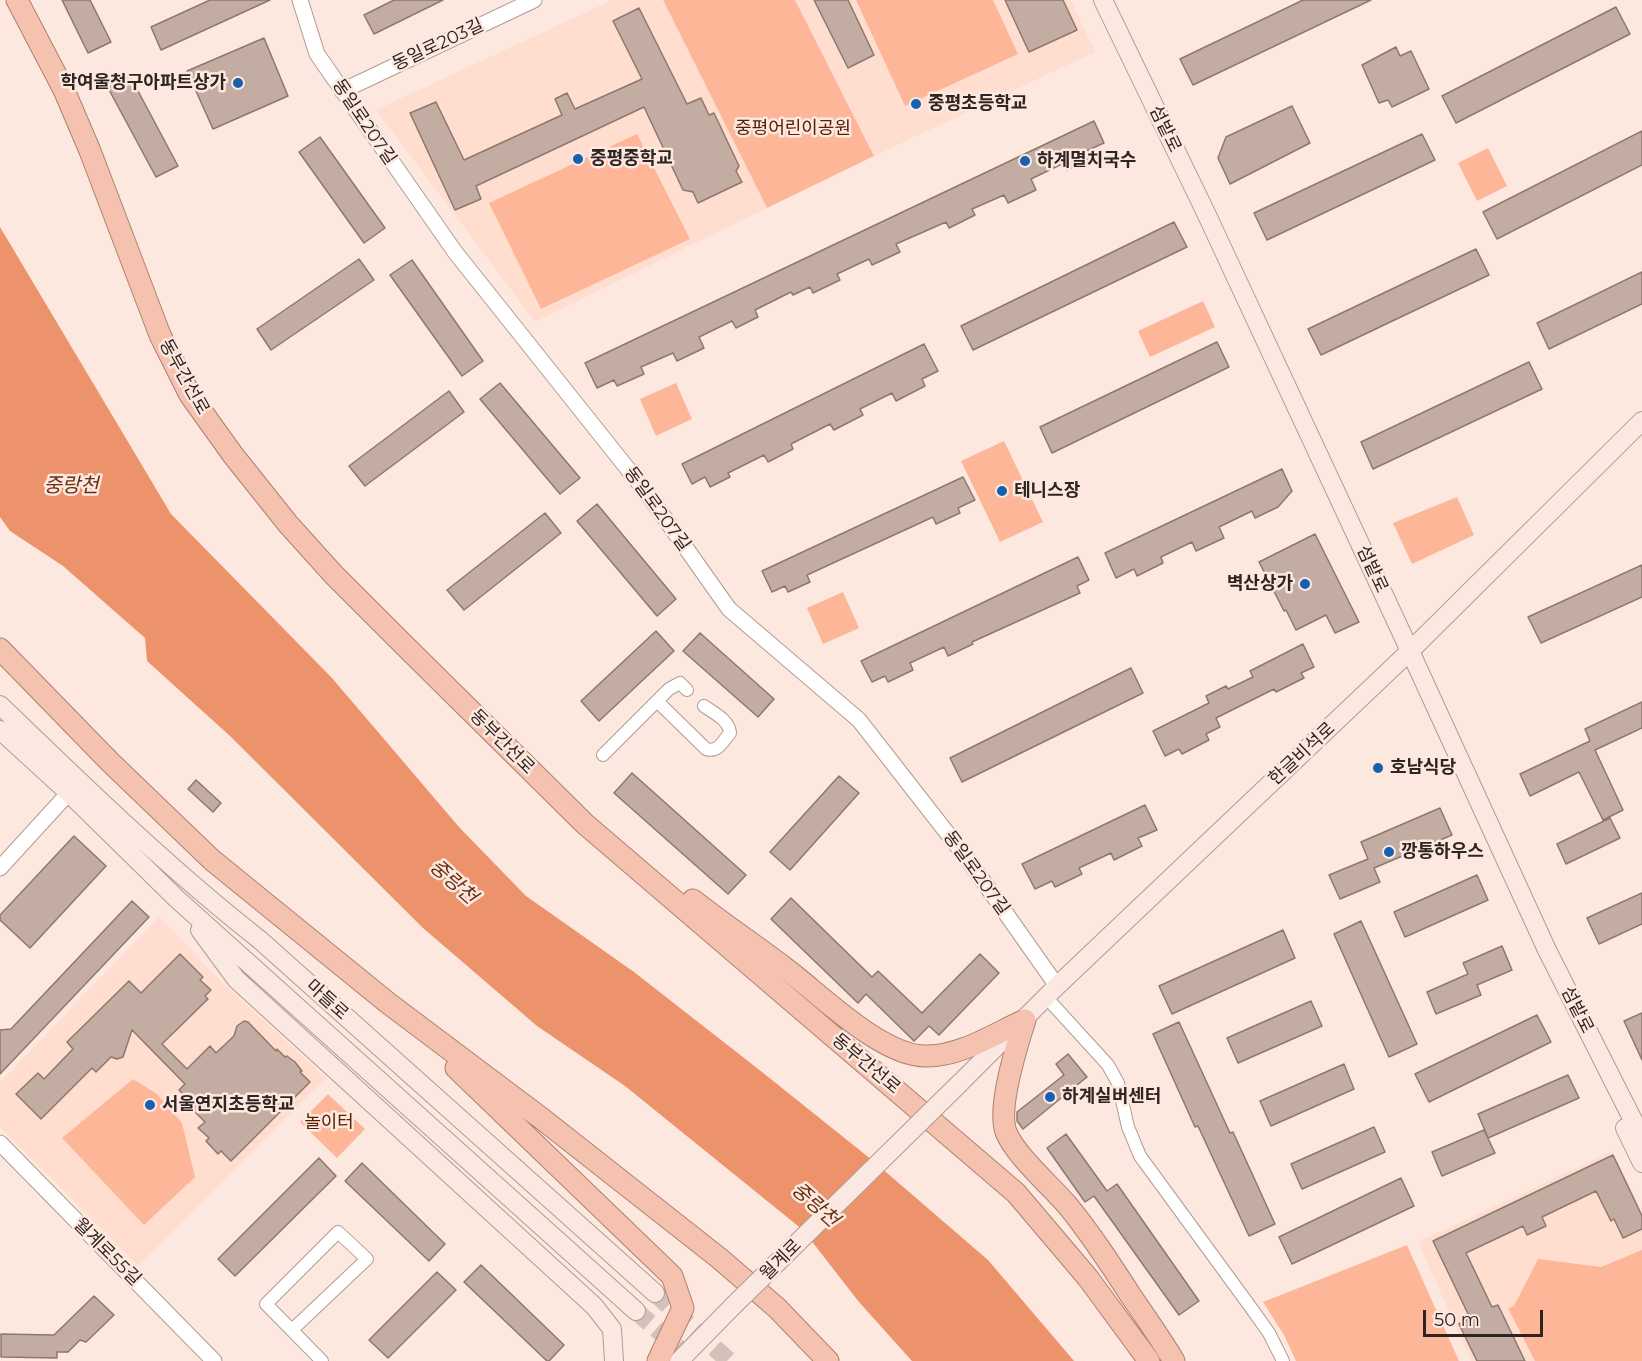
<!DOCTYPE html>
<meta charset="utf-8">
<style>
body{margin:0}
#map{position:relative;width:1642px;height:1361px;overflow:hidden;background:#fde8e0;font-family:Montserrat,sans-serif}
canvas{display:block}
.scale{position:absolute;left:1423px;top:1310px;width:120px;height:27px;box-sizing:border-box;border:3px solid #2e2521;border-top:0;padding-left:8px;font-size:18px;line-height:21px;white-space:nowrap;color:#2e2521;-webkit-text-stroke:4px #fde8e0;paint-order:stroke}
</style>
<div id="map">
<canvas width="1642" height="1361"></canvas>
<div class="scale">50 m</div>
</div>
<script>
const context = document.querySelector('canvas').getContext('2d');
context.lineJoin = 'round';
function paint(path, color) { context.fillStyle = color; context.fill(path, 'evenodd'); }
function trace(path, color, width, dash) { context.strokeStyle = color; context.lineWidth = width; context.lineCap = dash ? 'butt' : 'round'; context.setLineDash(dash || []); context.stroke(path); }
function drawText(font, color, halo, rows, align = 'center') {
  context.font = font + ' Montserrat,"Noto Sans KR",sans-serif'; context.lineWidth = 5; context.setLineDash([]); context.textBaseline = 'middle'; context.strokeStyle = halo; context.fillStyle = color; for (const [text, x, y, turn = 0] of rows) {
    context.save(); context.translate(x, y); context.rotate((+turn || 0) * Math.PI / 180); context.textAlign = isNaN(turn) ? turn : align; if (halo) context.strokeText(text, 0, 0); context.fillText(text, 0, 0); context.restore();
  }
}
const built = new Path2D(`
 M612,0H663L767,208L535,322L376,110Z
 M795,0H1071L1095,52L874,156Z
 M159,917L226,986L326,1078L138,1266L0,1127V1082Z
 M1612,1151L1642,1210V1361H1471L1418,1242Z`);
const green = new Path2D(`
 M663,0H795L874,156L767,208Z
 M856,0H993L1018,54L905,106Z
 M637,134L690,239L541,309L489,203Z
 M1488,148L1507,186L1477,201L1458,163Z
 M1203,301L1215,327L1150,357L1138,331Z
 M676,383L692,419L656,436L640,399Z
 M1004,441L1043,522L1000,542L961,461Z
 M1457,497L1474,535L1412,564L1393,523Z
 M843,592L859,628L823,644L807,608Z
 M133,1079L157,1094L182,1123L195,1177L144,1225L62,1138Z
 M328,1094L365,1129L337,1158L300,1122Z
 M1407,1245L1459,1361H1296L1284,1335L1263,1302Z
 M1642,1250V1361H1535L1508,1308L1514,1306L1538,1259L1601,1267Z`);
const water = new Path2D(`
 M0,227L171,514L332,678L459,827L526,896L634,972L762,1072L872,1160L988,1260L1074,1361H912L859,1302L803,1230L625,1086L537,1026L423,928L230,736L147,661L145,638L63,566L10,531L0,517Z`);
const building = new Path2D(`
 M62,0H90L111,42L88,53Z
 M210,0H270L161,50L151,27Z
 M394,0H443L374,34L364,15Z
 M814,0H848L874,55L848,68Z
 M1005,0H1063L1077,30L1029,52Z
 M1303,0H1371L1193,85L1180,59Z
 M1616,7L1630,34L1456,123L1442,96Z
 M639,8L687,104L701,98L709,115L714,113L739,166L736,171L742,182L698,203L693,192L683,190L644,107L476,186L481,199L455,210L410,113L436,102L464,160L562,115L555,99L567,93L575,109L642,79L613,21Z
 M264,38L288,96L213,129L187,71Z
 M1396,47L1400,56L1411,51L1429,89L1392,107L1388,100L1379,103L1362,65Z
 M130,76L178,166L156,177L108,88Z
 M1292,106L1310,143L1230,184L1218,158L1226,137Z
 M1094,121L1104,143L1086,151L1090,159L1067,170L1064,163L1031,179L1036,190L1008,203L1004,195L972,209L975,215L949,228L946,222L896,244L900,252L872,265L869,259L837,274L840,280L813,293L810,287L793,295L791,292L755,310L758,317L736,328L732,321L699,337L704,348L677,361L673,353L641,367L644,374L617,386L614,380L597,388L585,363Z
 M1642,131V165L1497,239L1483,212Z
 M1422,134L1435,160L1267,240L1254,213Z
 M320,137L385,228L364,243L299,152Z
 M1174,222L1187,247L973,350L961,326Z
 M1476,249L1489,275L1321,355L1308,329Z
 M359,259L374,280L271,350L257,329Z
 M412,260L483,361L462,376L390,275Z
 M1642,272V304L1549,349L1537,323Z
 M1217,342L1229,367L1052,453L1040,427Z
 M924,344L938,371L922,379L925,386L896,401L892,393L860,409L863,415L834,430L830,424L791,444L793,449L768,462L764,455L728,473L730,477L710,487L705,477L692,484L682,464Z
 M1529,362L1542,389L1373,469L1361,442Z
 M500,383L580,478L560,494L480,399Z
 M449,391L464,412L365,486L349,466Z
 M1282,469L1292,491L1278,507L1255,518L1252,511L1219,527L1224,538L1196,551L1192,542L1161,557L1163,563L1137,576L1134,569L1116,578L1105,553Z
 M963,477L975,500L958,508L960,513L936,524L933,517L807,575L810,582L788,592L785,586L772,592L762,571Z
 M597,504L676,599L657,616L577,521Z
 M545,513L561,533L464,610L447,590Z
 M1315,534L1359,622L1335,633L1326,615L1296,630L1286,610L1284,611L1259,562Z
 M1078,557L1089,580L1077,586L1080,593L972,642L973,644L948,656L944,647L910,663L913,670L888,682L885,676L872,682L861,661Z
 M1642,565V597L1541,643L1528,617Z
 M656,631L674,651L599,721L581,701Z
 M700,633L774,699L758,717L683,651Z
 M1303,644L1314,667L1301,673L1304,678L1276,692L1274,689L1216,718L1220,727L1206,734L1209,740L1182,754L1179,749L1165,756L1153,731L1209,703L1206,696L1226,686L1228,689L1253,677L1250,671Z
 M1131,668L1143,693L962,782L950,758Z
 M1642,702V728L1595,750L1623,810L1603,820L1579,772L1530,796L1520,774L1590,741L1585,729Z
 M632,773L746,875L728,894L614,793Z
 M839,776L859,793L790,870L770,852Z
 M196,780L221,803L213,812L188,789Z
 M1145,805L1157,830L1138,838L1142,846L1114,860L1111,853L1079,868L1082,874L1055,887L1052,881L1035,889L1022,864Z
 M1440,808L1452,835L1374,868L1380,882L1340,899L1329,875L1368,859L1361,842Z
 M1610,818L1620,838L1566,864L1557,844Z
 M74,836L106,866L30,948L0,920V915Z
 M1477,875L1488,900L1405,937L1394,912Z
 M1642,893V924L1599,944L1587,918Z
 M791,898L872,977L878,971L922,1013L980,954L999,973L939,1035L929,1026L914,1041L866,994L858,1003L771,919Z
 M132,901L149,917L0,1074V1030L11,1029Z
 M1361,921L1417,1044L1389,1057L1334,934Z
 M1283,930L1295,958L1172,1014L1159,986Z
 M1502,946L1512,970L1477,985L1481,995L1436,1014L1427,992L1468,974L1463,963Z
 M180,954L203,977L200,980L211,990L205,996L208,999L162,1044L187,1069L210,1046L216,1053L234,1036L237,1026L244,1021L248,1022L276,1051L277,1049L285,1057L287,1056L295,1062L302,1071L300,1072L310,1082L231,1161L221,1151L218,1154L206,1141L209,1138L198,1128L205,1122L181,1098L184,1095L179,1090L185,1084L132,1030L123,1057L117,1059L111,1057L96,1072L92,1068L41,1119L16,1094L38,1073L44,1079L73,1049L67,1042L129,981L141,993Z
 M1311,1001L1322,1026L1238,1063L1227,1038Z
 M1642,1013V1060L1624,1021Z
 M1537,1015L1551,1042L1429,1102L1415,1074Z
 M1179,1022L1230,1133L1233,1132L1275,1224L1249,1236L1198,1126L1195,1127L1153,1034Z
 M1068,1054L1087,1077L1023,1129L1017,1121V1112L1064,1075L1056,1064Z
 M1344,1064L1354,1089L1271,1126L1260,1101Z
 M1568,1075L1579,1098L1488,1138L1478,1114Z
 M1374,1127L1385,1152L1302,1189L1291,1164Z
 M1484,1130L1495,1153L1442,1176L1432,1152Z
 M1066,1134L1107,1191L1117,1184L1199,1301L1179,1315L1094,1196L1085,1202L1047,1148Z
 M1613,1155L1642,1216V1229L1623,1238L1614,1219L1611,1221L1596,1191L1542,1217L1546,1226L1527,1235L1523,1226L1466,1253L1492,1307L1498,1305L1525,1361H1477L1459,1324L1470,1318L1433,1241Z
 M319,1158L336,1176L235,1276L218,1259Z
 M362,1163L445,1244L429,1261L345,1181Z
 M1401,1178L1414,1206L1292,1264L1279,1237Z
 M481,1265L564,1345L549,1361H547L464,1282Z
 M437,1272L456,1290L388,1358L369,1340Z
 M94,1296L114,1315L86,1342L80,1340L68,1352H57V1358L1,1357V1334L54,1335Z`);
const secondaryTunnel = new Path2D(`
 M655,1293L729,1361
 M636,1311L693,1361`);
const minor = new Path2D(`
 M658,702L706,749C718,753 723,741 730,733C729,720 714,713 704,706
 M603,755L669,689L680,683L687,690
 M1046,997L1108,1065L1118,1083L1128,1127L1140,1156L1249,1305L1269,1333L1283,1361
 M292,1330L367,1259L338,1232L266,1304L322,1361`);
const tertiary = new Path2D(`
 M300,0L317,54L455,252L647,493L729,609L859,720L969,861L1057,986
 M342,91L534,0
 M0,868L75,786
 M0,1143L214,1361`);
const secondary = new Path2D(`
 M1103,0L1206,213L1410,651L1547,950L1642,1138
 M0,705C84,786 168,868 260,940L655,1293
 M0,730L68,792L177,899L636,1311
 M200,930L236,979L594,1306L612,1329L614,1361
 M960,1083L1057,986L1410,651L1642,421
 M1625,1128L1642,1163
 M679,1361L734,1305`);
const trunk = new Path2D(`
 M17,0L64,90L90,151L160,335L190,395L233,455L288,524L334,575L397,638L585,824L1016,1193L1088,1278L1149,1361
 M0,649L110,762L212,860L388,1003L541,1118L719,1258L777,1308L828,1361
 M693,900C723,924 755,945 785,968C821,995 882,1057 927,1056C961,1056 994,1034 1025,1020
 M1025,1020C1017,1045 997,1107 1006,1132C1015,1155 1051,1186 1068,1206C1091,1234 1111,1265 1131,1296C1146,1318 1161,1339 1174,1361
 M456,1068L672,1276L683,1308L658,1361`);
const secondaryBridge = new Path2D(`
 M734,1305L960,1083`);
const markers = [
 [238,83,6,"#1560af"],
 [916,104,6,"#1560af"],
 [578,159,6,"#1560af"],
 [1025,161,6,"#1560af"],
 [1002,491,6,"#1560af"],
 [1305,584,6,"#1560af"],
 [1378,768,6,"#1560af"],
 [1389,852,6,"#1560af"],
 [1050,1097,6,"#1560af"],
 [150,1105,6,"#1560af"]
];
const streetNames = [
 ["동일로203길",438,45,-25],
 ["동일로207길",364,122,56],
 ["섬밭로",1165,129,64],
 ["동부간선로",184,377,61],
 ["동일로207길",657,509,54],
 ["섬밭로",1372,569,65],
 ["동부간선로",502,742,45],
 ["한글비석로",1302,754,-43],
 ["동일로207길",976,873,54],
 ["마들로",327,1000,42],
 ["섬밭로",1577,1010,63],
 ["동부간선로",866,1064,40],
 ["월계로55길",107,1252,45],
 ["월계로",781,1260,-45]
];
const poiNames = [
 ["학여울청구아파트상가",226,83,"right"],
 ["중평초등학교",928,104],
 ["중평중학교",590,159],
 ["하계멸치국수",1037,161],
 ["테니스장",1014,491],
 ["벽산상가",1293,584,"right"],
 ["호남식당",1390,768],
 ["깡통하우스",1401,852],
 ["하계실버센터",1062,1097],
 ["서울연지초등학교",162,1105]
];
const parkNames = [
 ["중평어린이공원",793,129],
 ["놀이터",329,1123]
];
const waterNames = [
 ["중랑천",71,486],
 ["중랑천",453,882,42],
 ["중랑천",815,1205,42]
];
paint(built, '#ffded0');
paint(green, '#fdb698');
paint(water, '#ec936c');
paint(building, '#c3aca2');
trace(building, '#8e786e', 1.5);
trace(secondaryTunnel, '#d4c1ba', 18, [18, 9]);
trace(minor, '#b29b91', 14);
trace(tertiary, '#b29b91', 17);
trace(secondary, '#b29b91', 20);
trace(trunk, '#ad816f', 23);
trace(minor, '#fff', 12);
trace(tertiary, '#fff', 15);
trace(secondary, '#fbe8e0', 18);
trace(trunk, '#f4c2ae', 21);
trace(secondaryBridge, '#b29b91', 20, []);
trace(secondaryBridge, '#fbe8e0', 18);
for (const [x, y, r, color] of markers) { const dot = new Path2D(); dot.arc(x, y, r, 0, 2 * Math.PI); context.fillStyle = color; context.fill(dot); trace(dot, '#fde8e0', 2); }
drawText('18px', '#2e2521', '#fde8e0', streetNames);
drawText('bold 18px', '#2e2521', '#fde8e0', poiNames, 'left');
drawText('18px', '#572002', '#fde8e0', parkNames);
drawText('italic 20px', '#662e12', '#fde8e0', waterNames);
</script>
